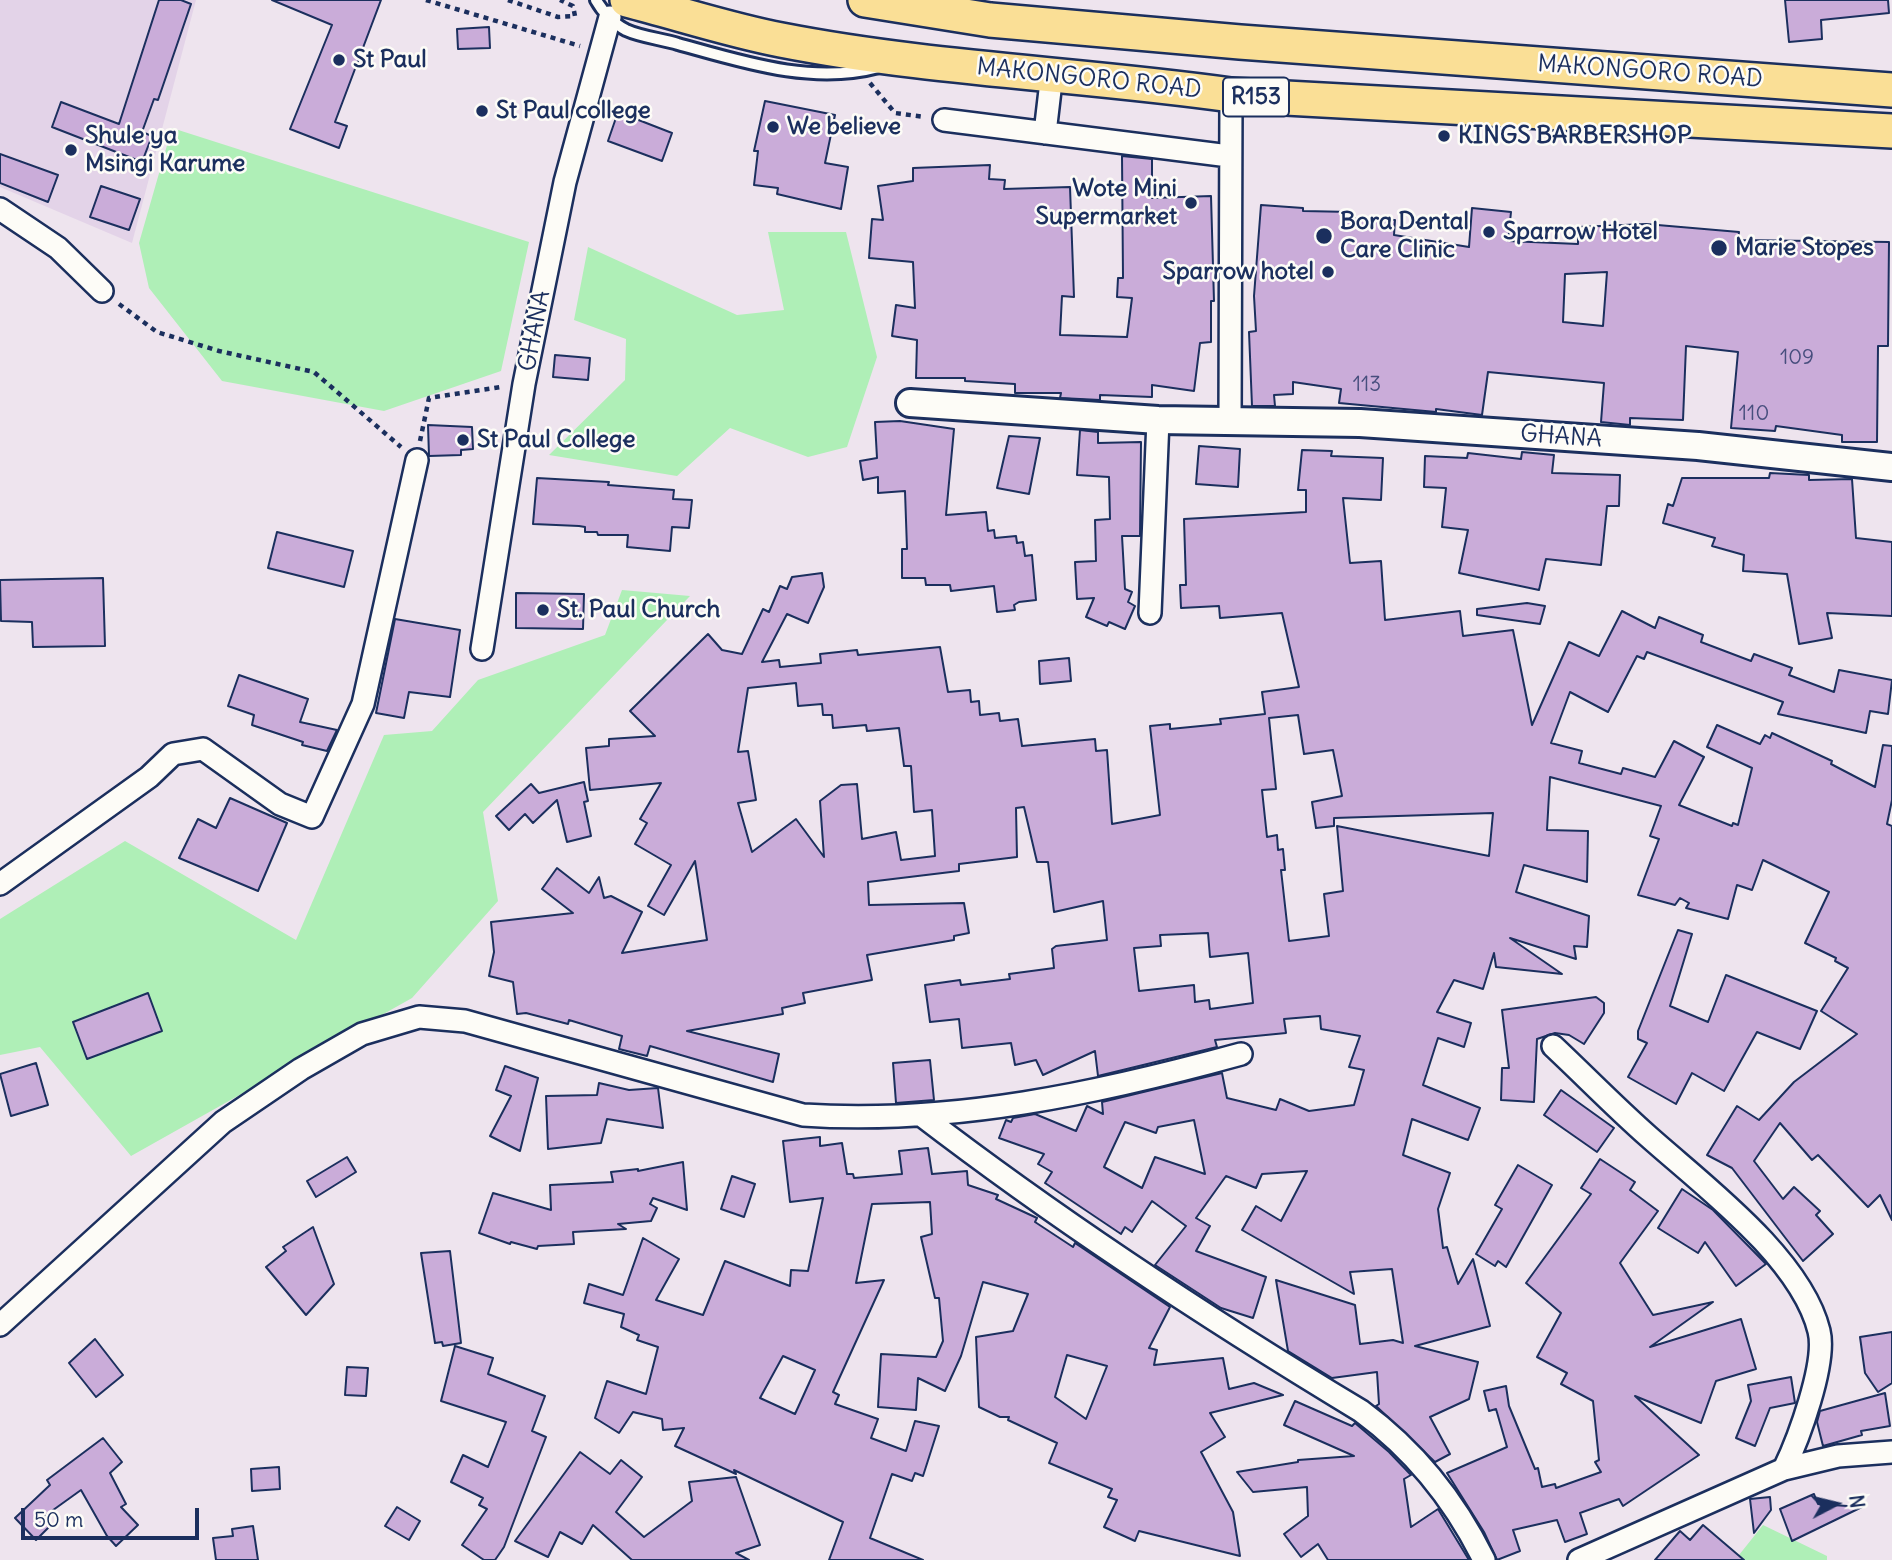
<!DOCTYPE html>
<style>
body{margin:0}
#map{position:relative;width:1892px;height:1560px;overflow:hidden;background:#eee4ee;font-family:Delius,sans-serif}
canvas{display:block}
.north{position:absolute;left:1801px;top:1469px;width:70px;height:70px;-webkit-text-stroke:5px #fdfcf7;paint-order:stroke;rotate:83deg;font-size:19px;font-weight:700;line-height:28px;text-align:center;color:#1b2f5e}
.north::after{content:'';display:block;margin:auto;width:24px;height:32px;background:#1b2f5e;clip-path:polygon(50% 0,100% 100%,50% 72%,0 100%)}
.scale{position:absolute;left:21px;top:1508px;width:178px;height:32px;box-sizing:border-box;border:4px solid #1b2f5e;border-top:0;padding-left:9px;font-size:21px;line-height:24px;white-space:nowrap;color:#1b2f5e;-webkit-text-stroke:5px #fdfcf7;paint-order:stroke}
</style>
<div id="map">
<canvas width="1892" height="1560"></canvas>
<div class="north">N</div>
<div class="scale">50 m</div>
</div>
<script>
const context = document.querySelector('canvas').getContext('2d');
context.lineJoin = 'round';
function paint(path, color) { context.fillStyle = color; context.fill(path, 'evenodd'); }
function trace(path, color, width, dash) { context.strokeStyle = color; context.lineWidth = width; context.lineCap = dash ? 'butt' : 'round'; context.setLineDash(dash || []); context.stroke(path); }
function drawText(font, color, halo, rows, align = 'center') {
  context.font = font + ' Delius,sans-serif'; context.lineWidth = 5; context.setLineDash([]); context.textBaseline = 'middle'; context.strokeStyle = halo; context.fillStyle = color; for (const [text, x, y, turn = 0] of rows) {
    context.save(); context.translate(x, y); context.rotate((+turn || 0) * Math.PI / 180); context.textAlign = isNaN(turn) ? turn : align; if (halo) context.strokeText(text, 0, 0); context.fillText(text, 0, 0); context.restore();
  }
}
const built = new Path2D(`
 M0,0H196L132,243L0,187Z`);
const green = new Path2D(`
 M172,128L529,242L501,371L384,411L222,381L149,288L139,243Z
 M768,232H846L877,357L847,447L808,457L730,428L677,476L549,455L625,380L626,339L574,320L588,247L737,315L784,310Z
 M622,590L690,596L483,812L498,901L412,998L131,1156L40,1047L0,1055V919L125,841L296,940L384,735L432,731L478,680L605,635Z
 M1763,1525L1827,1556V1560H1735Z`);
const building = new Path2D(`
 M159,0H181L191,4L158,100L154,99L142,132L152,136L142,162L52,127L61,102L119,124Z
 M272,0H381L335,122L347,126L339,148L290,129L332,25Z
 M1785,0H1888L1889,13L1821,20L1822,39L1789,42Z
 M489,27L490,48L458,49L457,29Z
 M765,101L835,115L825,163L848,167L841,209L777,194L778,188L754,185L758,151H754Z
 M618,112L672,133L662,161L608,141Z
 M0,154L58,175L48,202L0,183Z
 M1122,156L1152,159V198L1211,196L1214,301H1211V342L1200,343L1194,391L1152,385V397L1100,395V400L1060,398L1061,393H1015V384L965,381V378H916L917,340L892,336L896,305L915,308L913,262L869,258L872,219L883,220L878,186L913,181V168L990,165L989,179L1005,180L1004,189L1070,187L1074,297L1062,296L1060,335L1127,337L1132,298L1117,297L1118,278H1123Z
 M101,186L140,199L129,230L90,217Z
 M1261,205L1303,208V211L1352,212V218L1395,220L1394,235L1469,247L1472,208L1511,212L1508,241L1578,244V227L1646,224L1739,232L1738,240L1889,242L1888,346H1878L1877,442H1842V435L1776,426L1775,431L1731,428L1738,352L1686,346L1683,420L1630,418V425L1601,422L1604,383L1488,372L1482,415L1436,409V412L1339,403L1341,389L1293,382V394L1274,395L1275,406H1252L1249,332L1256,331L1254,296ZM1607,272L1603,326L1563,322L1565,274Z
 M555,355L590,358L588,380L553,377Z
 M900,421L954,429L946,515L986,512L988,531L994,530L995,538L1016,536L1017,543L1023,542L1025,556L1032,555L1036,600L1019,602L1014,605L1015,610L997,612L994,586L951,591L950,585H926L925,578H902V549H907L905,491L878,493V477L863,480L860,461L877,458L875,422Z
 M428,425L472,427L473,449L461,450V455L429,456Z
 M1080,430L1098,432V443L1141,442L1140,536H1122L1125,589L1132,592L1128,602L1135,606L1125,629L1109,622L1107,626L1086,617L1094,598L1077,599L1075,562L1096,561L1095,520L1110,519L1109,477L1077,475Z
 M1009,436L1040,438L1029,494L997,488Z
 M1199,446L1240,449L1238,487L1196,484Z
 M1302,450L1332,451L1331,456L1383,458L1381,500L1343,498L1350,563L1381,561L1385,620L1460,611L1463,636L1513,630L1532,725L1569,642L1599,656L1622,611L1655,628L1659,617L1703,635L1701,642L1751,661L1754,654L1792,668L1789,675L1834,692L1839,670L1892,680L1888,714L1870,711L1866,733L1778,714L1783,702L1647,652L1644,659L1637,656L1608,712L1570,692L1551,743L1582,751L1579,763L1621,774L1623,768L1655,777L1674,741L1704,757L1679,805L1732,826L1733,823L1738,825L1752,768L1707,747L1717,725L1760,744L1765,735L1770,738L1772,733L1832,761L1831,764L1875,787L1883,745L1892,746V800L1887,824L1892,826V1220L1880,1195L1868,1207L1818,1155L1812,1160L1780,1123L1754,1161L1783,1199L1794,1187L1820,1211L1816,1215L1833,1234L1803,1261L1732,1168L1707,1155L1737,1106L1759,1120L1794,1082L1857,1034L1821,1011L1848,968L1835,961L1836,958L1805,943L1829,892L1763,860L1752,890L1737,885L1728,919L1686,908L1689,903L1680,898L1675,905L1638,895L1659,839L1650,836L1661,806L1550,777L1547,830L1588,831L1587,882L1524,865L1516,892L1589,916L1587,947L1574,946L1576,959L1510,938L1562,974L1496,967L1494,953L1483,989L1454,980L1437,1012L1471,1023L1464,1047L1438,1038L1423,1085L1480,1108L1468,1140L1412,1119L1403,1155L1450,1173L1438,1209L1443,1248L1447,1247L1458,1284L1473,1259L1490,1326L1415,1346L1478,1362L1469,1399L1430,1417L1450,1454L1435,1462L1376,1406L1379,1404L1377,1372L1332,1378L1288,1351L1276,1280L1355,1305L1360,1344L1393,1340L1403,1343L1392,1269L1350,1272L1354,1294L1242,1230L1256,1206L1281,1221L1307,1171L1262,1174L1256,1188L1226,1176L1196,1218L1210,1226L1196,1251L1266,1277L1253,1318L1221,1308L1155,1265L1186,1226L1152,1201L1132,1232L1125,1227L1121,1234L1045,1183L1052,1172L1038,1164L1044,1154L999,1138L1006,1120L1011,1122L1013,1118L1035,1114L1076,1131L1087,1106L1103,1114L1102,1102L1222,1073L1227,1098L1276,1110L1280,1099L1309,1111L1354,1105L1364,1070L1349,1067L1360,1036L1321,1029L1320,1016L1284,1019L1286,1033L1215,1040L1217,1047L1098,1076L1095,1051L1043,1075L1036,1060L1015,1065L1011,1043L962,1048L959,1019L930,1022L925,985L960,980L961,985L1010,979L1009,974L1054,968L1052,949L1056,946L1107,940L1103,901L1054,912L1048,862H1037L1024,807L1016,808L1017,857L959,864V871L868,882L869,905L964,903L969,933L954,936V940L867,955L872,980L803,993L805,1003L782,1008L783,1014L687,1031L779,1054L773,1082L650,1046L647,1056L619,1049L622,1036L569,1020L568,1024L526,1013L517,1014L513,982L489,976L494,952L491,922L573,913L542,889L557,868L589,893L599,877L604,898L611,896L642,912L622,953L707,940L695,861L664,915L648,906L671,865L635,844L647,823L640,819L661,783L590,790L586,748L609,746V739L655,736L630,711L708,634L722,650L742,654L763,609L769,612L780,586L787,589L792,577L822,573L824,587L808,623L787,614L762,662L779,660L780,667L821,663L820,654L857,650L858,655L940,647L948,692L970,690L971,702L979,701L980,715L999,713L1000,721L1018,719L1022,746L1095,739L1096,751L1107,750L1112,824L1160,815L1150,726L1170,724V729L1221,724L1220,719L1265,714L1262,692L1299,687L1282,613L1220,618L1219,606L1181,608L1180,585H1186L1184,519L1306,512V490H1298ZM796,683L798,706L822,704L823,715H832L833,728L866,725L867,731L899,728L904,766H911L914,812L932,810L935,856L901,860L896,832L862,839L857,784L841,785L820,801L824,857L796,819L752,852L738,803L756,800L748,751L738,752L748,688ZM1298,715L1304,754L1333,750L1342,796L1312,802L1316,828L1334,826V818L1493,813L1489,856L1337,826L1343,891L1324,894L1329,936L1289,941L1281,870H1285L1283,849L1278,850L1277,835L1267,837L1262,790L1276,789L1269,718ZM1208,933L1210,957L1248,953L1253,1003L1210,1009L1209,1000L1195,1002L1194,985L1139,991L1134,948L1161,946L1160,935ZM1194,1120L1205,1174L1155,1157L1142,1188L1104,1167L1125,1122L1156,1133L1158,1127Z
 M1522,452L1554,455L1552,473L1620,475L1619,506H1607L1601,565L1546,559L1539,590L1459,573L1468,530L1442,527L1446,488L1424,487L1425,456L1467,458L1468,453L1521,459Z
 M1770,473L1809,475V480L1852,479L1856,538L1892,542V616L1827,613L1832,638L1799,644L1787,574L1743,571L1744,555L1712,546L1715,538L1663,523L1668,504L1673,506L1682,478H1769Z
 M537,478L609,482L608,485L674,490L673,499L692,500L689,528L672,527L670,551L627,547L628,535H598L597,532H585V527L579,526L533,524Z
 M277,532L353,551L344,587L268,568Z
 M103,578L105,646L33,647L32,622L1,621L0,580Z
 M516,593L584,594L583,629L516,628Z
 M1527,603L1545,606L1540,624L1477,615V609Z
 M395,619L460,630L450,697L409,692L404,718L376,713Z
 M1069,658L1071,681L1040,684L1039,661Z
 M239,675L308,699L300,722L337,730L327,751L302,745L303,742L252,725L254,715L228,706Z
 M584,782L588,801L584,802L591,836L567,842L557,800L533,823L525,814L509,830L496,816L531,784L539,793Z
 M230,798L287,823L258,891L179,858L198,819L216,828Z
 M1678,930L1692,934L1670,1006L1708,1022L1726,975L1817,1011L1800,1049L1757,1032L1724,1091L1692,1073L1676,1104L1628,1077L1647,1043L1638,1039V1031Z
 M148,993L162,1031L87,1059L73,1022Z
 M1596,997L1604,1003V1013L1584,1044L1569,1035L1555,1033L1537,1039L1534,1102L1501,1100L1502,1068H1509L1502,1010Z
 M930,1060L934,1100L896,1103L893,1063Z
 M36,1063L48,1105L11,1116L0,1074Z
 M505,1066L538,1078L520,1151L490,1136L511,1096L496,1090Z
 M599,1083L629,1090L658,1088L663,1128L607,1119L601,1143L548,1149L546,1096L597,1095Z
 M1561,1090L1614,1128L1597,1152L1544,1115Z
 M820,1137V1146L842,1143L847,1174H853L854,1178L902,1174L899,1151L928,1148L932,1174L967,1171L968,1185L998,1195L996,1199L1037,1218L1035,1222L1073,1247L1075,1243L1170,1307L1149,1348L1157,1350L1154,1365L1223,1358L1229,1389L1254,1383L1283,1395L1210,1413L1225,1437L1201,1452L1233,1512L1240,1556L1139,1531L1135,1541L1104,1527L1117,1500L1108,1497L1112,1489L1049,1463L1057,1443L1008,1420L1009,1417H1000L979,1407L976,1337L1013,1331L1028,1294L983,1282L961,1356L945,1391L918,1378L916,1410L878,1407L881,1354L936,1357L943,1341L939,1298H935L921,1237L932,1234L930,1202L872,1204L856,1283L884,1280L833,1392L839,1395L835,1404L878,1419L871,1438L906,1451L915,1421L939,1426L923,1476L915,1473L912,1481L892,1474L870,1538L923,1560H829L843,1522L734,1470L736,1474L675,1446L684,1428L663,1430L662,1419L633,1412L619,1433L595,1418L607,1381L646,1394L658,1347L637,1340L639,1335L621,1327L624,1314L584,1303L589,1284L623,1295L643,1238L679,1259L656,1300L703,1315L725,1261L790,1286L791,1270L808,1271L823,1198L790,1202L783,1141ZM1067,1355L1107,1366L1086,1419L1055,1397ZM783,1356L815,1370L795,1414L760,1398Z
 M347,1157L356,1172L316,1197L307,1181Z
 M1600,1159L1635,1182L1630,1190L1658,1211L1620,1263L1653,1315L1713,1302L1650,1347L1741,1319L1756,1369L1716,1381L1701,1423L1635,1396L1699,1455L1623,1506L1619,1499L1580,1513L1587,1534L1565,1542L1557,1520L1513,1530L1520,1551L1497,1560L1484,1532L1447,1473L1507,1447L1496,1409L1489,1411L1484,1391L1506,1386L1509,1406L1535,1469L1538,1468L1542,1487L1555,1484L1556,1488L1601,1472L1595,1462L1599,1460L1593,1401L1561,1384L1567,1373L1537,1357L1561,1313L1526,1283L1591,1194L1581,1188Z
 M683,1162L687,1210L653,1198L650,1204L657,1208L651,1221L618,1224L626,1229L573,1232L574,1244L538,1246L537,1249L511,1242L510,1244L479,1233L493,1193L551,1210L550,1185L613,1182L611,1172L638,1169V1171Z
 M1518,1165L1552,1185L1506,1267L1498,1261L1495,1266L1476,1254L1502,1209L1495,1205Z
 M732,1176L755,1184L744,1217L721,1209Z
 M1682,1189L1713,1210L1766,1264L1736,1286L1705,1242L1698,1253L1658,1228Z
 M313,1227L334,1284L306,1315L266,1267L286,1251L283,1247Z
 M450,1251L461,1343L443,1346L442,1342L435,1343L421,1253Z
 M1892,1332V1383L1878,1392L1865,1373L1860,1337Z
 M95,1339L123,1375L96,1397L69,1363Z
 M455,1346L493,1358L488,1374L545,1396L532,1431L546,1437L504,1547L495,1560H484L462,1545L487,1509L479,1505L483,1498L451,1482L463,1455L488,1467L506,1422L441,1401Z
 M347,1367L368,1368L366,1396L345,1395Z
 M1791,1377L1795,1403L1770,1408L1755,1446L1736,1438L1751,1401L1748,1385Z
 M1885,1393L1890,1426L1861,1431L1862,1435L1823,1446L1817,1422L1820,1411Z
 M1295,1401L1352,1426L1355,1423L1389,1452L1411,1475L1404,1479L1411,1527L1438,1509L1469,1560H1328L1318,1544L1301,1557L1284,1534L1308,1516L1307,1487L1253,1492L1237,1472L1298,1462V1460L1354,1456L1284,1425Z
 M103,1438L122,1462L110,1473L126,1504L121,1507L138,1525L116,1546L107,1536L81,1490L42,1518L50,1526L36,1540L15,1518L50,1485L47,1480Z
 M580,1452L610,1474L621,1460L642,1477L616,1512L644,1537L692,1501L689,1482L736,1477L760,1545L736,1553L749,1560H632L593,1525L582,1544L560,1532L548,1557L515,1541Z
 M279,1467L280,1489L252,1491L251,1469Z
 M1814,1494L1818,1504L1862,1507L1792,1541L1780,1509Z
 M1770,1497L1771,1510L1754,1533L1750,1499Z
 M397,1507L420,1521L409,1540L385,1526Z
 M1703,1525L1744,1560H1655L1680,1531L1690,1540Z
 M253,1526L258,1560H216L213,1538L233,1536L232,1529Z`);
const path = new Path2D(`
 M426,0L580,46
 M508,0L558,17L575,16L573,6L560,0
 M870,83L895,113L925,117
 M119,304L157,332L219,351L314,372L401,447
 M420,441L429,398L501,387`);
const service = new Path2D(`
 M596,0C602,11 614,24 626,30C641,37 662,39 678,44C743,62 812,85 879,67`);
const minor = new Path2D(`
 M944,120L1229,156
 M1045,133L1052,73
 M0,209L58,248L102,291
 M1230,423L1231,95
 M1150,613L1158,420
 M482,649L524,384L565,182L610,17
 M0,884L149,777L173,754L203,749L280,804L312,817L363,704L417,460
 M1553,1046C1585,1076 1616,1108 1649,1137C1704,1186 1801,1258 1819,1331C1827,1363 1798,1440 1784,1469
 M921,1115C1062,1223 1210,1320 1361,1411C1414,1450 1455,1501 1484,1560
 M0,1325L223,1122L301,1069L362,1034L419,1017L465,1021L803,1115C951,1125 1099,1093 1241,1054
 M1579,1560L1784,1469L1838,1456L1892,1452`);
const tertiary = new Path2D(`
 M910,403L1158,420L1360,423L1698,446L1892,467`);
const primary = new Path2D(`
 M627,0C678,13 729,30 781,40C929,69 1082,74 1231,95L1892,131
 M865,0L990,20L1240,42L1892,90`);
const markers = [
 [339,60,7,"#1b2f5e"],
 [482,111,7,"#1b2f5e"],
 [773,127,7,"#1b2f5e"],
 [1444,136,7,"#1b2f5e"],
 [71,150,7,"#1b2f5e"],
 [1191,203,7,"#1b2f5e"],
 [1489,232,7,"#1b2f5e"],
 [1324,236,9,"#1b2f5e"],
 [1719,248,9,"#1b2f5e"],
 [1328,272,7,"#1b2f5e"],
 [463,440,7,"#1b2f5e"],
 [543,610,7,"#1b2f5e"]
];
const numberNames = [
 ["109",1797,358],
 ["113",1367,385],
 ["110",1754,414]
];
const shields = [
 [1256,97,66]
];
const shieldNames = [
 ["R153",1256,97]
];
const poiNames = [
 ["St Paul",353,60],
 ["St Paul college",496,111],
 ["We believe",787,127],
 ["Shule ya",85,136],
 ["Msingi Karume",85,164],
 ["KINGS BARBERSHOP",1458,136],
 ["Wote Mini",1177,189,"right"],
 ["Supermarket",1177,217,"right"],
 ["Bora Dental",1340,222],
 ["Care Clinic",1340,250],
 ["Sparrow Hotel",1503,232],
 ["Marie Stopes",1735,248],
 ["Sparrow hotel",1314,272,"right"],
 ["St Paul College",477,440],
 ["St. Paul Church",557,610]
];
const streetNames = [
 ["MAKONGORO ROAD",1650,72,4],
 ["MAKONGORO ROAD",1089,79,6],
 ["GHANA",535,331,-79],
 ["GHANA",1561,437,4]
];
paint(built, '#e3d3e8');
paint(green, '#afefb7');
paint(building, '#caacd9');
trace(building, '#1b2f5e', 2);
trace(service, '#1b2f5e', 16);
trace(minor, '#1b2f5e', 26);
trace(tertiary, '#1b2f5e', 32);
trace(primary, '#1b2f5e', 38);
trace(path, '#1b2f5e', 4.5, [5, 5]);
trace(service, '#fdfcf7', 10);
trace(minor, '#fdfcf7', 21);
trace(tertiary, '#fdfcf7', 26);
trace(primary, '#fadf96', 33);
for (const [x, y, r, color] of markers) { const dot = new Path2D(); dot.arc(x, y, r, 0, 2 * Math.PI); context.fillStyle = color; context.fill(dot); trace(dot, '#fdfcf7', 2.5); }
drawText('21px', '#474e7d', null, numberNames);
for (const [x, y, w] of shields) { const box = new Path2D(); box.roundRect(x - w / 2, y - 19.5, w, 39, 5); context.fillStyle = '#fdfcf7'; context.fill(box); trace(box, '#1b2f5e', 2); }
drawText('bold 23px', '#1b2f5e', null, shieldNames);
drawText('bold 24px', '#1b2f5e', '#fdfcf7', poiNames, 'left');
drawText('24px', '#1b2f5e', '#fdfcf7', streetNames);
</script>
